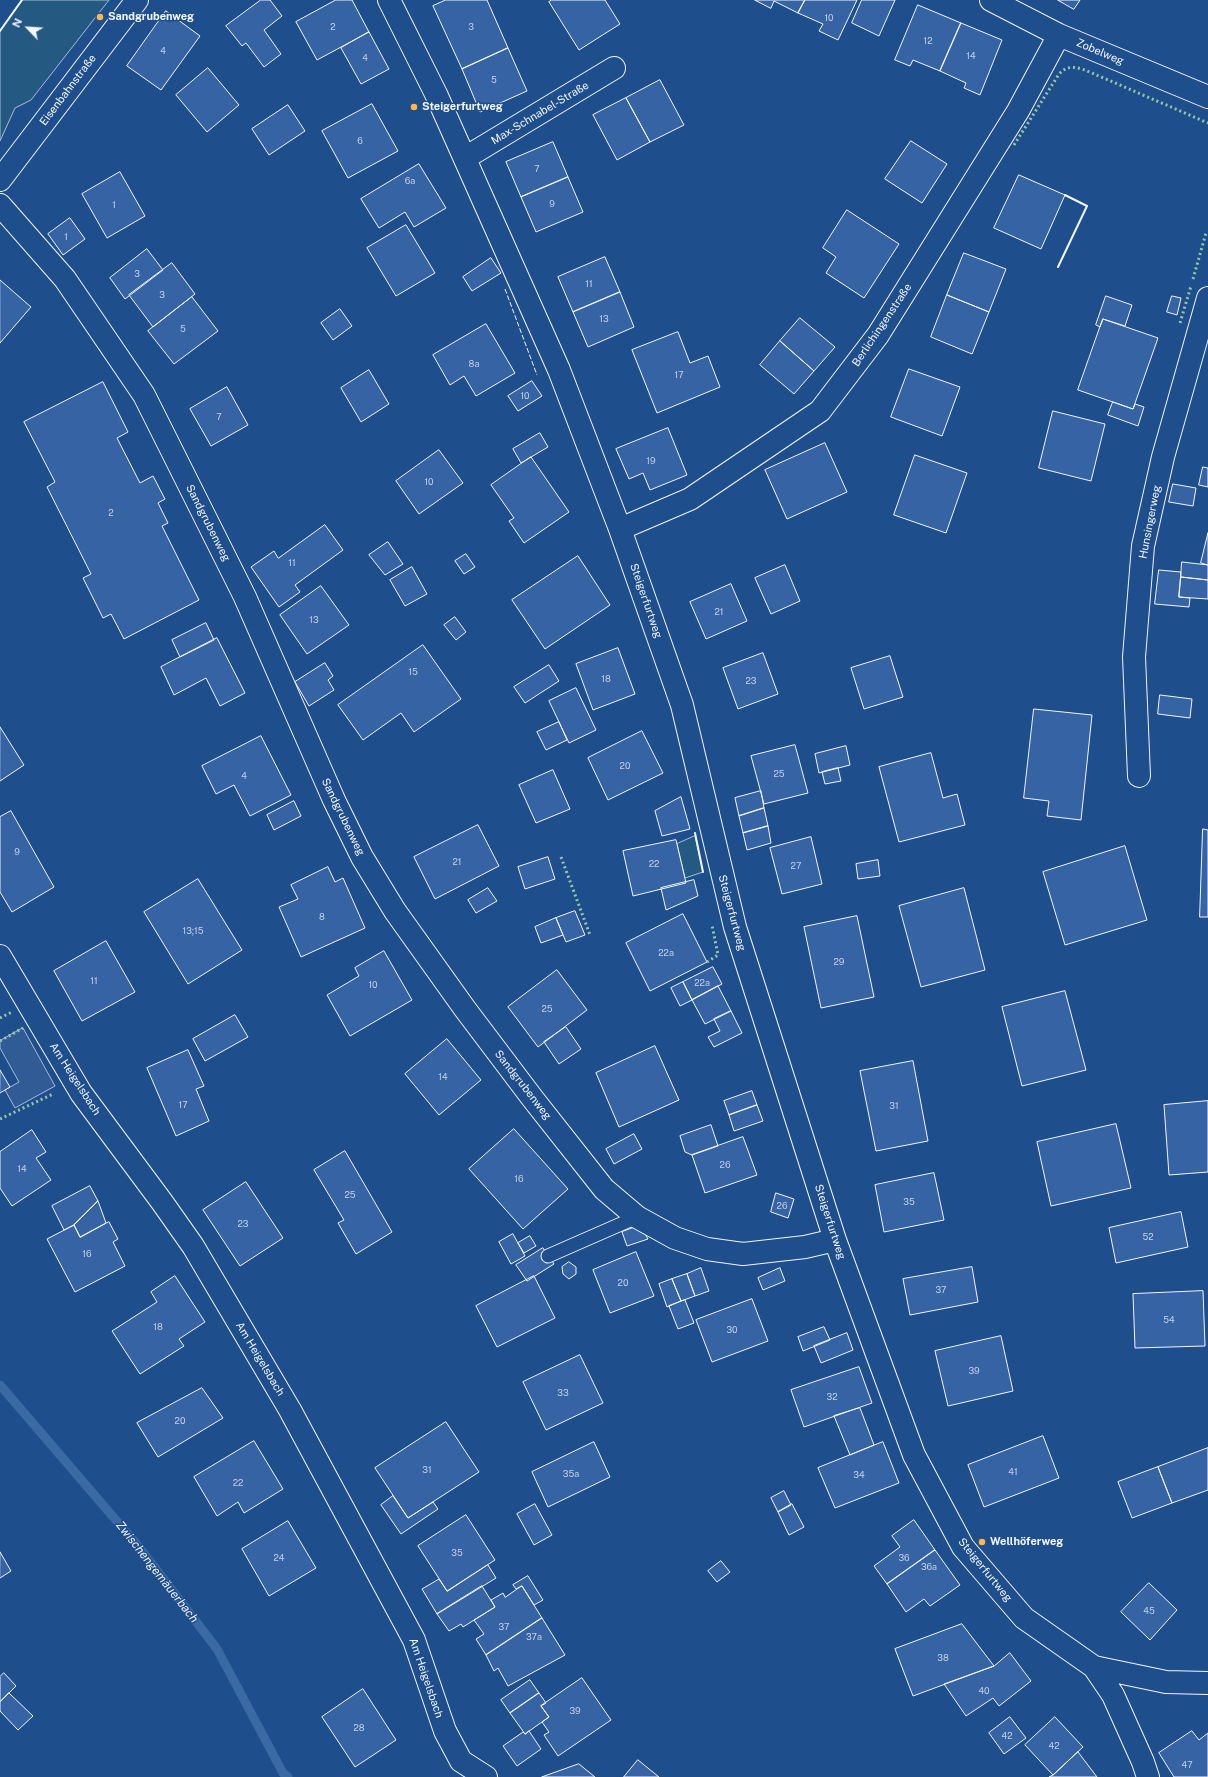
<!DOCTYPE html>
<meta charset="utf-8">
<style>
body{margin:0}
#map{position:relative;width:1208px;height:1777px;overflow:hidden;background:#1f4e8c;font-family:"Public Sans",sans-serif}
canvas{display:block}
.north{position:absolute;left:8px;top:8px;width:40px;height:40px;-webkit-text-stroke:3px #1f4e8c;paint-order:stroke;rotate:295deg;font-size:11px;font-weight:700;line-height:16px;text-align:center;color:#f2f6ff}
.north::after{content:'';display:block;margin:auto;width:14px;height:18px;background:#f2f6ff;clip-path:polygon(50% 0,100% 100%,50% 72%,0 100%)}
</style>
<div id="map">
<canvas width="1208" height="1777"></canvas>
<div class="north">N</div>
</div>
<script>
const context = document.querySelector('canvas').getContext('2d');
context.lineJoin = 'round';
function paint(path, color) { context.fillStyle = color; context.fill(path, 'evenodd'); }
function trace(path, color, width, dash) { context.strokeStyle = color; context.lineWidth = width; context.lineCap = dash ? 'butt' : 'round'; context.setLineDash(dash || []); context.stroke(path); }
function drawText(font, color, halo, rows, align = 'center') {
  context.font = font + ' "Public Sans",sans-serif'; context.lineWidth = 3; context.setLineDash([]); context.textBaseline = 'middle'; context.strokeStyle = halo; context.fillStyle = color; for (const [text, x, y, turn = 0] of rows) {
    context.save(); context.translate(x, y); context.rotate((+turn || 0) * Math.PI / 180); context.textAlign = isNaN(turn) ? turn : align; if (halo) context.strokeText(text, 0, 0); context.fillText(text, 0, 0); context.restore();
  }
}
const green = new Path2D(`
 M22,0H109L31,100L15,108L0,141V31Z
 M695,836L703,872L685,878L677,844Z`);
const parking = new Path2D(`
 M23,1028L55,1086L15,1108L5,1090L19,1082L0,1048V1041Z`);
const stream = new Path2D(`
 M0,1385L139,1547L217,1649L283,1773L288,1777`);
const building = new Path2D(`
 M261,0H270L282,16L264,30L281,54L264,67L246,43L242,46L226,26Z
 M336,0H352L369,32L317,60L296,22Z
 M446,0H487L508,48L462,69L433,6Z
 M552,0H605L620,24L579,50L549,2Z
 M755,0H805L798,13L774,1L771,8Z
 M805,0H857L838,40L819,31L823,24L798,13Z
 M862,0H895L879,36L852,23Z
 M1058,0H1080L1074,9Z
 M918,5L961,23L940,71L913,60L910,66L895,60Z
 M166,11L200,36L161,90L127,66Z
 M961,23L1002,40L980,95L964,88L966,83L940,71Z
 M369,32L389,69L361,84L341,48Z
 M508,48L527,91L480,112L462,69Z
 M208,68L239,105L207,132L176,95Z
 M660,80L684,125L650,142L626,98Z
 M626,98L650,142L617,160L593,115Z
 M372,104L398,151L348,178L322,131Z
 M288,105L305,131L269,155L252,129Z
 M911,141L947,164L922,203L885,179Z
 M553,142L568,177L521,197L506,162Z
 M419,164L446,208L414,227L405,212L379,228L361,199Z
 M120,172L145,216L107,238L82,194Z
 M1019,175L1065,195L1041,249L994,228Z
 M568,177L583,212L536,232L521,197Z
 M847,210L899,244L864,298L826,273L836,257L823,248Z
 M70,218L85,239L63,255L48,234Z
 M406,225L435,273L396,296L367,248Z
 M147,249L163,270L125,299L110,278Z
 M964,253L1006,269L989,312L947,295Z
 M605,257L620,292L573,312L558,277Z
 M491,258L501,273L472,291L463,277Z
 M172,263L195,294L153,327L129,295Z
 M0,280L31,307L0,343Z
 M620,292L634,327L588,347L573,312Z
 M947,295L989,312L972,354L931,337Z
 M1106,296L1132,305L1125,326L1103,319L1100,327L1096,325Z
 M1172,296L1181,298L1177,315L1167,312Z
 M192,297L218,331L174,364L148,331Z
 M340,309L352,326L333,340L321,323Z
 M800,318L835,347L814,371L780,341Z
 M1103,319L1158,338L1133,409L1078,390Z
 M486,324L515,373L476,396L464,376L450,385L433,355Z
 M678,332L690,363L708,356L720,387L657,413L632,350Z
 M780,341L814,371L794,394L760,365Z
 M909,369L960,387L942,436L891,417Z
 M369,370L389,404L361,422L341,388Z
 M532,381L542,396L518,411L508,396Z
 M103,382L128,432L117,438L140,483L153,476L165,499L158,503L168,523L162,526L199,600L124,639L111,614L103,618L83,578L91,574L47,487L55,482L24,422Z
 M227,387L248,425L211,446L190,409Z
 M1113,402L1133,409L1135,404L1144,407L1138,426L1108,415Z
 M1053,411L1105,424L1091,481L1039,468Z
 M668,428L687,475L650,490L643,473L629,479L616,449Z
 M540,433L548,447L521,463L513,449Z
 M825,443L847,492L787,519L765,470Z
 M439,450L463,483L419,514L396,481Z
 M915,455L967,473L946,533L894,515Z
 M531,457L569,512L524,543L509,521L514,518L491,485Z
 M1203,467L1208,468V487L1199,485Z
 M1173,484L1196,488L1193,506L1169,502Z
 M325,525L343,550L295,585L300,592L279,607L251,567L274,551L278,558Z
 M1208,533V565L1201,563Z
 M388,542L403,564L385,575L369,555Z
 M466,554L475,567L464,574L455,561Z
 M578,556L610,605L545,649L512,600Z
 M1182,562L1208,565V580L1181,577Z
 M785,565L800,601L771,614L755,578Z
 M412,567L427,594L405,606L390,580Z
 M1159,570L1181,572L1179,597L1190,598L1189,607L1155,604Z
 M1181,577L1208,580V599L1179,597Z
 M731,584L747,621L706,639L690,602Z
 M321,586L349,625L307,654L280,615Z
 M455,617L466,632L456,640L444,625Z
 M206,623L214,640L180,657L172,640Z
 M217,638L245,693L220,706L206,678L174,695L161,667Z
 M423,645L461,699L414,732L401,713L363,740L338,705Z
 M618,648L635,694L593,710L576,664Z
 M763,653L778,694L738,709L723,668Z
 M890,656L903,697L864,709L851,668Z
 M325,663L333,676L328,680L334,690L309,706L295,682Z
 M549,665L559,681L525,703L514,687Z
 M576,688L596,730L569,743L549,701Z
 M1160,695L1192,699L1190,718L1158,714Z
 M1034,709L1092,715L1081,820L1047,816L1049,801L1024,798Z
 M559,722L567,740L546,750L537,732Z
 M0,727L24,765L0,781Z
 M642,731L663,773L608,800L588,758Z
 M261,736L291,795L250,816L234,785L216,794L202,766Z
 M795,745L808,793L764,804L751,756Z
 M846,746L850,765L819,773L815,754Z
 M931,753L943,798L957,794L965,825L899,842L879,767Z
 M838,768L841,781L825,784L822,772Z
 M553,770L570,809L536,823L519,785Z
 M761,791L764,808L739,816L735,798Z
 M681,797L690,829L662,836L655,811Z
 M294,801L301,816L274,830L267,815Z
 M764,808L768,826L743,833L739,816Z
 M11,811L54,887L12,912L0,892V817Z
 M478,825L499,866L435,899L414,857Z
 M768,826L771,843L747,850L743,833Z
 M1203,829L1208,830V917H1200Z
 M811,837L822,884L782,894L770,848Z
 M676,840L686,883L633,896L623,851Z
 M1125,846L1147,920L1065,945L1043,872Z
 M548,857L555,879L525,889L518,867Z
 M878,860L880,876L858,879L856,864Z
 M328,867L335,882L343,878L365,928L301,957L279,907L298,899L291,885Z
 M198,879L242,950L188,984L144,912Z
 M694,880L698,896L666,910L661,888Z
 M488,888L497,901L476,913L468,900Z
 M964,888L985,970L921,987L899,906Z
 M575,911L585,935L566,942L556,918Z
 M683,914L707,962L650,991L626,943Z
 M857,916L874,997L821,1008L804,927Z
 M556,918L563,935L541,943L535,927Z
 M106,941L135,992L82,1021L54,971Z
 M384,951L412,1000L350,1036L327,995L359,976L355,968Z
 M713,967L722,984L692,1000L683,982Z
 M557,970L587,1010L538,1047L508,1007Z
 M683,982L692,1000L680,1006L671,988Z
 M718,986L731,1011L705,1024L692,1000Z
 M1065,991L1086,1070L1022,1086L1002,1007Z
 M731,1011L742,1033L714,1047L708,1037L720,1031L714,1019Z
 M235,1015L248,1037L205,1061L193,1039Z
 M566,1027L581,1049L559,1064L544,1042Z
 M447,1039L481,1080L439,1115L405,1074Z
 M655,1046L679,1100L619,1127L596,1073Z
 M188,1050L204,1086L196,1089L209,1121L176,1136L147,1068Z
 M913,1061L928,1141L876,1151L860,1071Z
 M0,1070L10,1087L0,1093Z
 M752,1091L757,1105L729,1115L724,1101Z
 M1208,1101V1172L1169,1175L1164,1105Z
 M757,1105L763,1121L734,1131L729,1115Z
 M1116,1124L1131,1188L1051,1206L1037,1142Z
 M711,1125L718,1146L692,1155L685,1152L680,1136Z
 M514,1129L568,1189L523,1229L469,1169Z
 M32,1130L46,1152L36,1158L51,1180L12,1206L0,1188V1152Z
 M634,1134L642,1149L614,1164L606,1149Z
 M743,1137L757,1175L705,1193L692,1155Z
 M345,1151L392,1232L356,1254L338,1223L344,1220L314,1170Z
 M934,1173L944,1220L884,1232L875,1185Z
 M246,1182L283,1238L240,1266L203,1210Z
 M90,1186L98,1201L74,1225L64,1230L52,1206Z
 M776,1193L794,1199L788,1218L771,1212Z
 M98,1201L106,1223L80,1237L74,1225Z
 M1181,1212L1188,1247L1116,1263L1109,1228Z
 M109,1222L118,1239L113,1242L125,1266L75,1292L47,1239L74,1225L80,1237Z
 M638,1226L643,1230L648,1239L627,1246L622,1232Z
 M513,1234L525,1256L511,1264L499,1242Z
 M530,1236L536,1246L524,1253L518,1243Z
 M543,1248L554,1264L527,1281L516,1265Z
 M636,1252L654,1296L610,1313L593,1270Z
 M569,1262L576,1267V1274L569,1279L563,1274L562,1267Z
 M972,1267L978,1302L910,1315L903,1279Z
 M701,1268L709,1291L695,1296L687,1274Z
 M780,1268L785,1281L763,1290L758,1278Z
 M687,1274L695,1296L681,1301L672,1279Z
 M175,1276L205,1322L179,1339L184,1346L140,1374L112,1331L157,1302L151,1292Z
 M534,1276L555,1318L497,1347L476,1306Z
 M672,1279L681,1301L667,1307L659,1284Z
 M1203,1291L1205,1346L1135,1348L1133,1294Z
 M752,1299L768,1341L712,1362L696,1320Z
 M685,1300L694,1323L678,1329L669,1306Z
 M824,1327L830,1340L803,1351L798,1337Z
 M847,1333L853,1350L821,1363L814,1346Z
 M1001,1336L1013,1391L948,1406L935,1351Z
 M580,1355L603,1403L546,1430L523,1382Z
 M859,1367L872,1403L804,1427L791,1390Z
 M202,1388L223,1418L158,1457L137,1423Z
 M860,1408L874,1445L850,1455L834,1416Z
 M446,1422L479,1472L408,1518L375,1468Z
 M1043,1436L1059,1478L984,1507L968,1465Z
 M254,1441L283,1489L244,1513L238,1502L217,1516L194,1477Z
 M594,1442L610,1477L548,1507L532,1472Z
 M883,1442L899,1483L835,1508L818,1468Z
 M1208,1448V1490L1172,1503L1158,1467Z
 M1158,1467L1172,1503L1132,1518L1118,1482Z
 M784,1491L791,1505L778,1512L771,1498Z
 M393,1496L408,1518L433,1502L438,1509L401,1534L381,1505Z
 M535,1504L552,1535L534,1545L517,1514Z
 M792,1504L804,1527L789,1535L778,1512Z
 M466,1515L495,1560L447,1591L418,1546Z
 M914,1520L935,1550L887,1584L874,1566L900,1547L892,1536Z
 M288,1521L316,1568L269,1596L242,1549Z
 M935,1550L960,1585L930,1606L924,1599L906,1612L887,1584Z
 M0,1552L11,1571L0,1578Z
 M721,1561L730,1572L717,1582L708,1571Z
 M488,1565L496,1578L437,1614L422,1589L439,1579L447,1591Z
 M528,1576L543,1600L534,1605L522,1586L516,1589L513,1585Z
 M1149,1583L1177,1610L1150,1640L1121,1612Z
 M482,1586L495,1607L463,1627L461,1624L449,1631L437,1614Z
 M522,1586L542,1618L486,1655L476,1639L484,1634L474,1620L495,1607L491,1600L503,1593L505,1597Z
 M542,1618L565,1655L508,1686L498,1668L494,1671L486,1655Z
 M962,1624L994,1666L913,1696L895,1649Z
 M1010,1653L1031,1681L999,1706L993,1698L966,1716L944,1684L994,1666Z
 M4,1673L16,1686L0,1702V1677Z
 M582,1678L611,1720L558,1756L544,1735L549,1732L542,1722L549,1717L541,1706Z
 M530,1680L539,1693L510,1713L501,1700Z
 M363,1689L396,1740L355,1767L322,1717Z
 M9,1693L33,1716L18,1730L0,1711V1702Z
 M539,1693L546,1703L541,1706L549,1717L525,1734L510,1713Z
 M1010,1717L1026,1738L1004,1754L989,1733Z
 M1055,1717L1083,1747L1053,1775L1025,1745Z
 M529,1731L541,1749L517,1766L503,1746L523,1732L525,1734Z
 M1192,1731L1199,1740L1208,1733V1777H1174L1159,1753Z
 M1078,1752L1097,1777H1049L1053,1775Z
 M638,1760L659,1777H624Z
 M579,1764L595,1777H542Z`);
const lane = new Path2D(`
 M548,1256L637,1217`);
const street = new Path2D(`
 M389,0L436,94L559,370L620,529L682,705L735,927L835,1240L914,1455L963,1547L1024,1618L1094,1667L1113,1695L1143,1762L1148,1777
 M991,0L1059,35L1208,97
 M465,158L614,68
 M0,205L65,279L144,395L245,597L334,800L362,857L395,911L465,1009L533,1099L604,1189L637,1217L675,1238L707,1249L743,1254L805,1247L835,1240
 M620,529L690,499L820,411L878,335L1018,111L1059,35
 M1139,776L1134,657L1143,546L1163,457L1208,298
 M0,956L81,1093L162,1202L193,1246L290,1410L414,1640L445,1731L461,1761L486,1777
 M1094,1667L1166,1682L1208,1683`);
const secondary = new Path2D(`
 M0,180L137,0`);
const hedge = new Path2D(`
 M1014,145L1059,74C1069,63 1080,68 1092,73L1208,123
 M1193,279L1206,233
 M1180,323L1191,286
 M561,857L590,935
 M707,962L718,955L712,925
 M0,1018L12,1012
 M0,1041L23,1028
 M0,1119L53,1094`);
const fence = new Path2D(`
 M505,289L537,375`);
const wall = new Path2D(`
 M0,31L22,0
 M1058,267L1087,206L1065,195
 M695,833L703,872`);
const markers = [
 [100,17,4,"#ffb74d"],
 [414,107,4,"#ffb74d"],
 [982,1542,4,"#ffb74d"]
];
const numberNames = [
 ["10",829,18],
 ["2",333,27],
 ["3",471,27],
 ["12",928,41],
 ["4",163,51],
 ["14",971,56],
 ["4",365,58],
 ["5",494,80],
 ["6",360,141],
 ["7",537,169],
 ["6a",410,181],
 ["9",552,204],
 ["1",114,205],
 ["1",66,237],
 ["3",137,274],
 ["11",589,284],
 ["3",162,295],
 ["13",604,319],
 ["5",183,329],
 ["8a",474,364],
 ["17",679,375],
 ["10",525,396],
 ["7",219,417],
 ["19",651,461],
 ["10",429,482],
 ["2",111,513],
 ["11",292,563],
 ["21",719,612],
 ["13",314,620],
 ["15",413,672],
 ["18",606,679],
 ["23",751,681],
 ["20",625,766],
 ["25",779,774],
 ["4",244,776],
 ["9",17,852],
 ["21",457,862],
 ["22",654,864],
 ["27",796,866],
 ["8",322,917],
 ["13;15",193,931],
 ["22a",666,953],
 ["29",839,962],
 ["11",94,981],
 ["22a",702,983],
 ["10",373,985],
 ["25",547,1009],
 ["14",443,1077],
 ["17",183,1105],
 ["31",894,1106],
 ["26",725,1165],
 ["14",22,1169],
 ["16",519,1179],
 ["25",350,1195],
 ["35",909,1202],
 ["26",782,1206],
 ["23",243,1224],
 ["52",1148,1237],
 ["16",87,1254],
 ["20",623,1283],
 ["37",941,1290],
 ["54",1169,1320],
 ["18",158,1327],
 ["30",732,1330],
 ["39",974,1371],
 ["33",563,1393],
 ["32",832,1397],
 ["20",180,1421],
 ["31",427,1470],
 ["41",1013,1472],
 ["35a",571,1474],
 ["34",859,1475],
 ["22",238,1483],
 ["35",457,1553],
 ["24",279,1558],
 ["36",904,1558],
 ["36a",929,1567],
 ["45",1149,1611],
 ["37",504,1627],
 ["37a",534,1637],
 ["38",943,1658],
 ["40",984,1691],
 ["39",575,1711],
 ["28",359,1728],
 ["42",1007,1736],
 ["42",1054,1746],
 ["47",1187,1765]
];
const poiNames = [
 ["Sandgrubenweg",108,17],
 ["Steigerfurtweg",422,107],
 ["Wellhöferweg",990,1542]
];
const streetNames = [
 ["Zobelweg",1100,52,23],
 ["Eisenbahnstraße",68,90,-53],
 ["Max-Schnabel-Straße",540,113,-31],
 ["Berlichingenstraße",882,325,-56],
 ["Hunsingerweg",1150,522,-79],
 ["Sandgrubenweg",208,523,63],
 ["Steigerfurtweg",646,601,71],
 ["Sandgrubenweg",343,817,64],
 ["Steigerfurtweg",732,913,75],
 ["Am Heigelsbach",75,1079,57],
 ["Sandgrubenweg",523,1085,52],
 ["Steigerfurtweg",830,1222,72],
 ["Am Heigelsbach",260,1359,59],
 ["Steigerfurtweg",985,1570,51],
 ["Am Heigelsbach",426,1678,71]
];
const waterNames = [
 ["Zwischengemäuerbach",157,1572,52]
];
paint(green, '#245a82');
trace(green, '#a8bbd7', 1);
paint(parking, '#305b95');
trace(parking, '#a8bbd7', 1);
trace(stream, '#3b69a3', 9);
paint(building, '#3563a3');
trace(building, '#f2f6ff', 1);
trace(lane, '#f2f6ff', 15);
trace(street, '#f2f6ff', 24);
trace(secondary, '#f2f6ff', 24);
trace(lane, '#1f4e8c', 13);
trace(street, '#1f4e8c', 22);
trace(secondary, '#1f4e8c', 22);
trace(hedge, '#97c8a6', 3, [2, 3]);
trace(fence, '#f2f6ff', 1, [5, 2]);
trace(wall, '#f2f6ff', 2);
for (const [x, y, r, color] of markers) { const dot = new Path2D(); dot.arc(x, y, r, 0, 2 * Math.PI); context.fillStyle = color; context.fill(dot); trace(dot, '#1f4e8c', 1.5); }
drawText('9px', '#c3d1e8', null, numberNames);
drawText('bold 11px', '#f2f6ff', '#1f4e8c', poiNames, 'left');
drawText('11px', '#f2f6ff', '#1f4e8c', streetNames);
drawText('italic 12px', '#f2f6ff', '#1f4e8c', waterNames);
</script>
